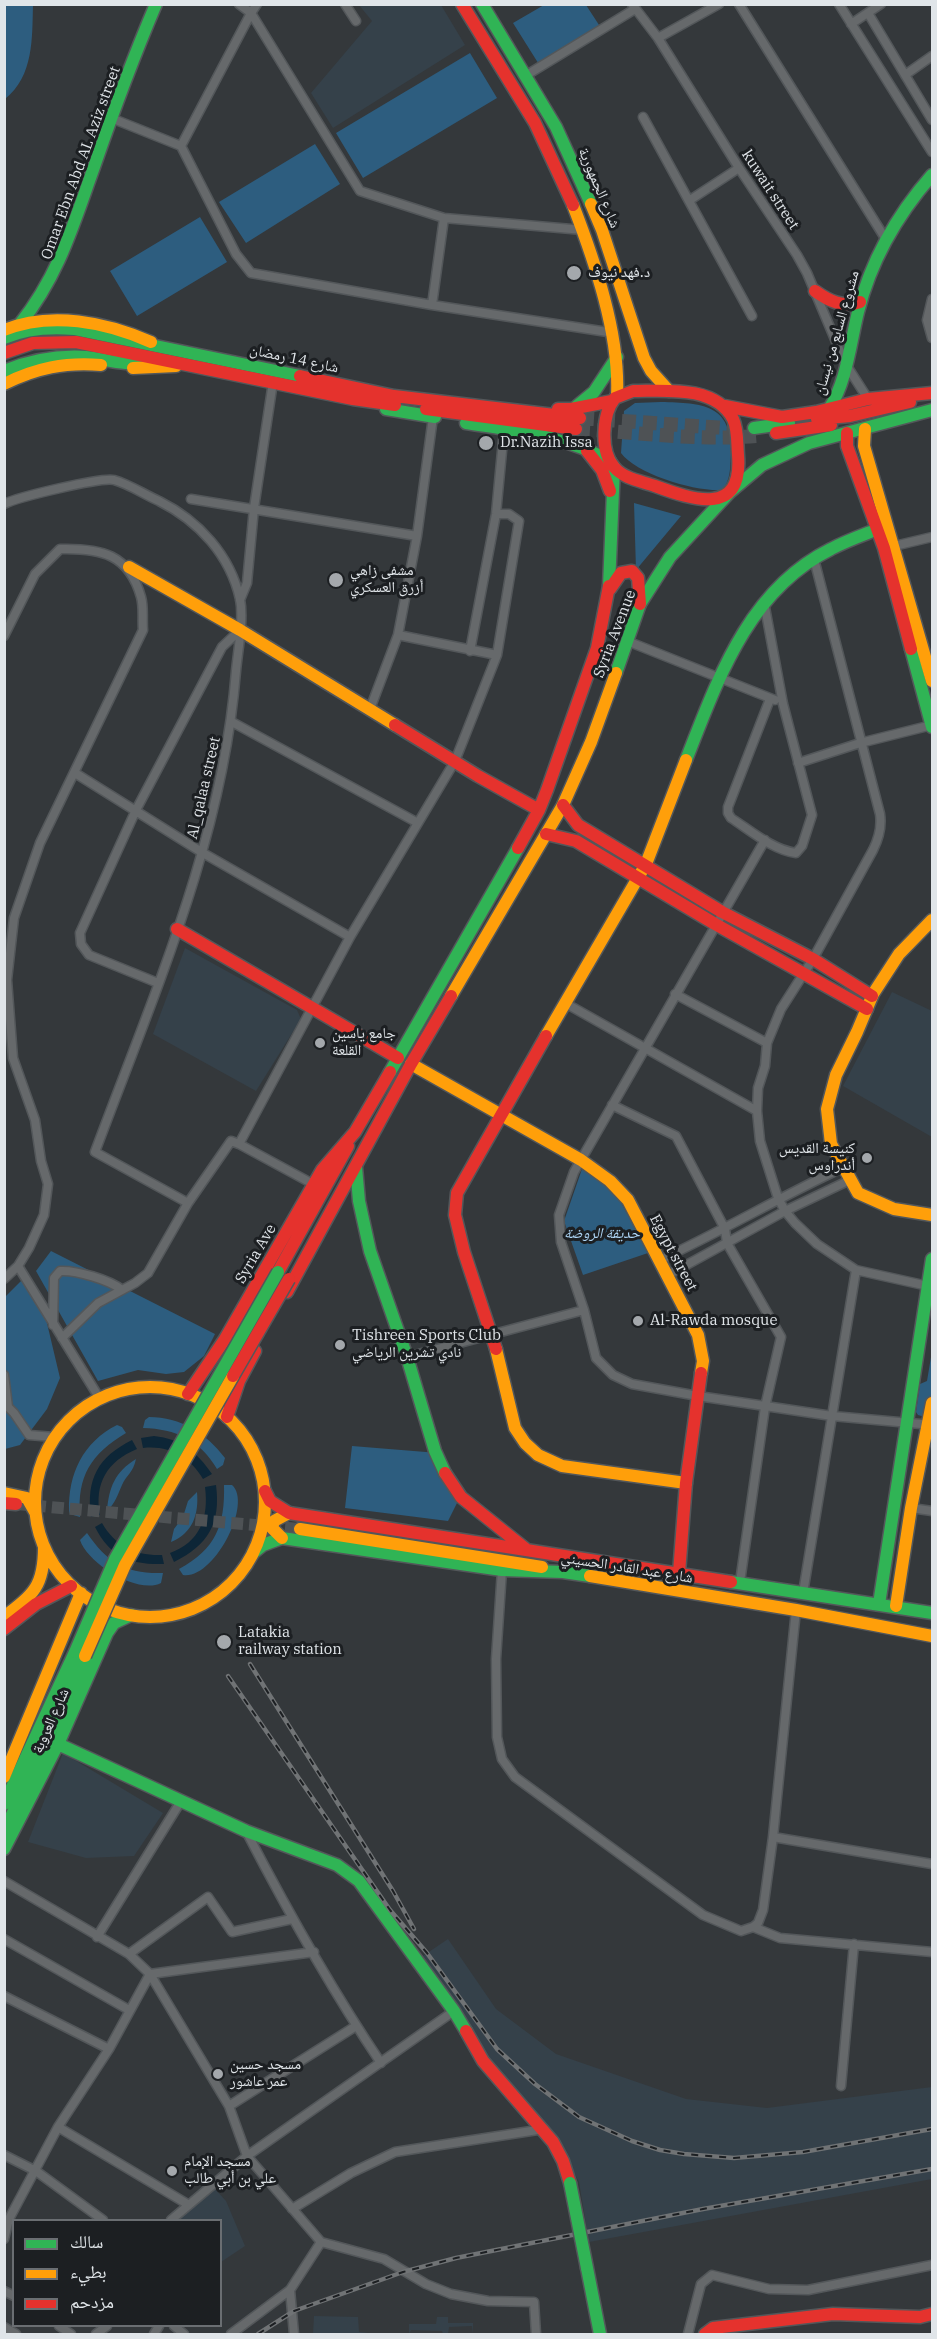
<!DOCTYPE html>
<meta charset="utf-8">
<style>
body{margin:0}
#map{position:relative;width:937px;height:2339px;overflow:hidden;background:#34383b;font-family:"IBM Plex Serif","Noto Naskh Arabic",serif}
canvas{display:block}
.frame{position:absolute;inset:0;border:6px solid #e0e5e9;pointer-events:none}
.legend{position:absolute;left:12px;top:2219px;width:210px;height:108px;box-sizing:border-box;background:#1c1f22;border:2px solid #6a6e72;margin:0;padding:8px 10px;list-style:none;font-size:18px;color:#e0e5e9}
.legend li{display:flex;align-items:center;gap:12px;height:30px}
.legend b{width:30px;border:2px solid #6a6e72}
</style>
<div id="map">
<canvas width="937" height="2339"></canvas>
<div class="frame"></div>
<ul class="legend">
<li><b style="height:8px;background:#30b455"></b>سالك</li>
<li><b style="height:8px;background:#ff9f0a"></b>بطيء</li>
<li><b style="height:8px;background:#e5322d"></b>مزدحم</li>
</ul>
</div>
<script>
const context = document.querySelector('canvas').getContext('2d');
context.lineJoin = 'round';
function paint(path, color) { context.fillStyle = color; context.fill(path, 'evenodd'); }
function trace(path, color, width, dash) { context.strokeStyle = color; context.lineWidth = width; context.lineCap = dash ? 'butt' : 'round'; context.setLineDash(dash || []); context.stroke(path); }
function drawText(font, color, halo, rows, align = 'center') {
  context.font = font + ' "IBM Plex Serif","Noto Naskh Arabic",serif'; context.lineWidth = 6; context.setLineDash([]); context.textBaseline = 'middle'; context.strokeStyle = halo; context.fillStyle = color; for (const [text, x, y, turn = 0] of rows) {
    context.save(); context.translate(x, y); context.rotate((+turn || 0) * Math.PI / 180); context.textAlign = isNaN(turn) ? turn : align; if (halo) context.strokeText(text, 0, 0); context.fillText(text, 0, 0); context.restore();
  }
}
const built = new Path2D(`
 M359,5H441L465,45L333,128L311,93L372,21Z
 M185,948L297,1010L301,1019L256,1091L153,1034Z
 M892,992L932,1011V1137L843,1086Z
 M63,1753L163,1813L134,1856L86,1858L28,1842Z
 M448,1939L496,2009L556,2054L686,2099L767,2108L932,2087V2179L589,2242L579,2182L554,2133L449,2012L414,1962Z
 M215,2189L226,2201L245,2246L221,2262L220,2220H176Z
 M314,2316L358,2317L359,2332L378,2334H313Z
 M437,2317H448V2323H473V2334L472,2326L449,2327L448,2334H443L442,2331L411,2330L409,2334V2324H436Z`);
const green = new Path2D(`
 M4,5H33C32,38 34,76 5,99Z
 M544,5H586L601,28L540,66L513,23Z
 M470,53L497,98L363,178L336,133Z
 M315,144L340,184L246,243L219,202Z
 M200,217L227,262L137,316L110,271Z
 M661,402C703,403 732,404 731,454C730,468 731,480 722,490C696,492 636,474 621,453L624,411L635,403Z
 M634,503L681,516L636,570Z
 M582,1169L616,1193L648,1253L583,1275L564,1221Z
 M51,1251L215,1334L204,1356L184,1372L166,1374L138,1370L98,1381L36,1271Z
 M26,1276L46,1319L60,1378L47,1409L20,1445L5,1449V1297Z
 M932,1351V1401L925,1417L918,1415L916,1412L920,1384L927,1381Z
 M149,1417C181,1417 206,1433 225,1458L223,1465L217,1469C200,1440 176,1429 143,1428L145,1420Z
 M117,1425L122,1427L126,1433C91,1454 77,1476 80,1517L70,1514L69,1511C68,1474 83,1442 117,1425Z
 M352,1446L438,1453L458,1501L448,1521L345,1508Z
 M136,1459C133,1473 127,1474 122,1485C117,1496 116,1502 107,1511C109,1487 115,1472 136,1459Z
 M224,1485H232C253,1503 214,1580 183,1575L179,1569C216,1549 225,1525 224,1485Z
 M197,1492C199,1514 193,1533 171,1542L174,1529L183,1517L188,1501Z
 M87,1533C108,1563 125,1574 163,1573L161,1583C138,1595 87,1563 80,1540Z`);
const water = new Path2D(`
 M154,1436C181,1439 197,1452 212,1474L203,1479C190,1457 170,1445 143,1448L141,1438Z
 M132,1440L137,1449C107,1461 94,1484 100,1515L91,1517C86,1479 98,1457 132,1440Z
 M216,1485C221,1524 208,1545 174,1562L170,1553C200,1542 209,1518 205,1487Z
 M102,1523C115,1546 136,1556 162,1555L164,1564C131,1565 110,1557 95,1527Z`);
const secondaryTunnel = new Path2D(`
 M16,1504L300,1529`);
const primaryTunnel = new Path2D(`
 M580,418L740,429
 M576,429C636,432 696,441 756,436`);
const street = new Path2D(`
 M239,4L251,13L360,191L444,218L583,230
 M345,4L356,21
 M632,4L658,38L739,168L797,255L807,273L845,363L868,399
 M739,4L885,238
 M839,4L932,152
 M868,13L932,120
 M851,24L881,4
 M658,38L719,4
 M905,75L932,56
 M525,76L635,9
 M643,117L752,316
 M111,118L181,146L236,254L251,273L432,305L614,333
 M181,146L251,13L257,4
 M690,200L739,168
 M932,299L927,320L932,338
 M432,305L444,218
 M191,499L417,536
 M4,504C18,497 101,477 114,480C129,484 145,495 159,501C199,521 230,555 240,599C244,619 238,650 236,671C223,839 153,996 95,1152L188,1203
 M890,547L932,537
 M814,559L880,814C882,827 879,838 873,850L813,959L781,1009L767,1043L765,1066L758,1088L757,1111L760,1141L778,1198L785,1211L795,1223L817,1244L856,1270L928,1286
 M240,600L247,583L254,508L273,382
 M764,602L783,704L812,815L802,846L796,853C773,850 751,831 731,818L728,813V807L770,699
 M398,635L497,655
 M4,636L35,574L60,549C101,548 129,554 141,597C144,607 142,620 143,630L40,843L14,918L7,980L13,1058L35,1120L41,1161L48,1184L44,1215L29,1248L18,1266L100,1399
 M627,641L775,700
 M470,651L496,514L504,430
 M370,709L398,635L417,536L433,417
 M232,722L418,823
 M798,763L860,743L932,725
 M75,773L203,853L350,937
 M765,840L574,1172L559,1215L561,1242L584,1310L596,1358L613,1375L632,1384L698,1396L832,1416L932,1425
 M158,983L89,955L81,944L80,933L136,810L222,647L240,630
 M675,994L767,1043
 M565,1003L757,1111
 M612,1105L676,1136L725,1229L727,1243L781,1337L765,1407L740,1582
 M313,1184L239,1144L350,937L455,761L497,655L519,521L509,514H496
 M660,1260C722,1231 780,1197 842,1168
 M668,1275L785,1211L852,1179
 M4,1279L18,1266
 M53,1325L54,1278L60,1271C76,1270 110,1280 122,1290
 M62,1338L98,1303L135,1283L148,1273L188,1203L231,1141L239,1144
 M407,1357L584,1310
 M4,1375L8,1407
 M4,1403L14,1413L29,1435L54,1437
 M911,1508L932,1511
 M502,1570L496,1659L497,1737L502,1759L515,1777L703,1915L741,1931L753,1927L758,1923L763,1910L773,1837L796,1610
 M803,1593L856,1270
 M246,1831C287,1910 331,1989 381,2063
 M773,1837L932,1864
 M4,1881L129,1954L150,1974L229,2106L247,2156L321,2242L384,2259L426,2284L451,2294L488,2301L534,2302L536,2334
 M753,1927L780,1938L932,1952
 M97,1937L181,1801
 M4,1939L129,2010
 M129,1954L208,1897L232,1932L292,1919
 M4,1996L109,2049
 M841,2086L854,1944
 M229,2106L356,2026
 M58,2127L189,2205
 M4,2155L36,2171L103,2220
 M292,2209L351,2173L395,2152L544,2129
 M171,2220L247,2156L454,2011
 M4,2239L9,2219L58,2127L109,2049L150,1974L314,1952
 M4,2291L14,2296
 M59,2326L71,2334
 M174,2326L184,2334
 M4,2327L16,2334
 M96,2334L107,2326
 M154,2334L159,2326
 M231,2334L290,2290
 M294,2334L290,2290L321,2242
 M688,2334L701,2284L712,2275L769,2289L808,2290L932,2265`);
const fast = new Path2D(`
 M482,4L556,127L591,204
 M20,324C59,275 73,225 94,167C113,112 133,58 156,4
 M4,338C27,328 50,327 74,329L300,376
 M4,371C31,360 57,355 86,357C106,359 127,367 146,361
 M577,406L594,392L617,357
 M386,409L435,417
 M829,409C847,381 850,344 858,312C871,260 897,215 932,175
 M466,423C516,431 566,436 610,461
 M754,428L789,423
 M609,586L614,467
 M911,649L932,727
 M616,673L640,604L670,557L730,492L762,465L809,443L932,410
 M686,760C718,679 748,590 831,549C846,541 863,535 878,529
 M390,1072L518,848
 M356,1167L359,1201L370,1251L407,1357L435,1451L445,1473
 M253,1553L263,1545L282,1538L502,1570L563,1572L590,1576
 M731,1582L932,1613
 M879,1604L932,1259
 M58,1744L246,1831L337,1865L359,1881L454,2011L466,2031
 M4,1804L75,1652
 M4,1832L85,1656
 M4,1849L58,1744L107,1633L114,1623L131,1615
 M587,2268L600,2334`);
const slow = new Path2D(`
 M591,204L602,230L644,358L651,371L669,391
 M573,205C595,262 620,335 617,396
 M4,330C51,311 106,322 151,342
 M133,368L176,366
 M4,384C36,368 65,362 101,365
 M865,429L864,446L932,681
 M129,567L240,630L395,725
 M932,920L899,954L873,994L857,1032L836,1075L827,1109L831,1144L858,1193L894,1209L932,1215
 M451,996L563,805L591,742L616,673
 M546,1036L646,864L686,760
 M411,1064L581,1160L610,1181L628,1200L698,1335L703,1361L701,1373
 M496,1349L515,1428L525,1443L538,1455L562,1466L686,1483
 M35 1502a115 115 0 1 1 230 0a115 115 0 1 1-230 0Z
 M4,1493L27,1498L35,1512
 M300,1529L542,1567
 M282,1538L272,1528L274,1521L289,1513
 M590,1576L796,1610L932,1636
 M896,1606L911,1508L932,1403
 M4,1617C34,1594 44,1586 44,1547
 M4,1777L81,1593`);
const jam = new Path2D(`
 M462,4L535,123L573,205
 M815,291C829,301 843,308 860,302
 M4,353L33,343L76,342L353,399L395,405
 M300,376L394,396L580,418
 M633,391C665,391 715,385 733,419C738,429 737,443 738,455C743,517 693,500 655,486C641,481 624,479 614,467C600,451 602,414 615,398Z
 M725,406L782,417L816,412L868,399L932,393
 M426,409L576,429
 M558,409H571L612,401
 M817,419L850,416L910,402
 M776,433L831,425
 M847,433V446L884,548L911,649
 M587,451L602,470L610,491
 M610,589L621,573L632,571L638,578L640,604
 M395,725L478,776L539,810
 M563,805L578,825L722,912L813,959L872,996
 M546,834L576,841L715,924L867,1009
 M518,848L539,810L547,790L597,648L609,586
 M177,929L398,1058
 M278,1272L348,1146
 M287,1292L411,1064L451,996
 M496,1349L464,1252L455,1215L457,1193L546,1036
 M188,1394L225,1339L322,1170L355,1132L390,1072
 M227,1417L239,1381L255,1351
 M445,1473L461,1497L527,1550
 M265,1491L270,1501L289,1513L731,1582
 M4,1503L16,1504
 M679,1573L686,1483L701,1373
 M4,1629L36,1604L71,1586
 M466,2031L483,2061L553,2142L563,2161L570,2183
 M705,2334L713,2328L833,2314L920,2317L932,2314`);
const rail = new Path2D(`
 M250,1664L393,1891L414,1929
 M228,1676L390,1910L427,1953L497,2049L535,2084L579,2117L632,2141L660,2150L684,2154L734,2158L803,2152L932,2129
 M258,2334L294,2311L403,2272L456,2258L703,2209L932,2169`);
const fastBridge = new Path2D(`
 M75,1652L115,1559L278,1272
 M570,2183L587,2268`);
const slowBridge = new Path2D(`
 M85,1656L125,1565L233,1376`);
const jamBridge = new Path2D(`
 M233,1376L289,1279`);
const markers = [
 [574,273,8,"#a4a8ac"],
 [486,443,8,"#a4a8ac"],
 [336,580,8,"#a4a8ac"],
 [320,1043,6,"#a4a8ac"],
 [867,1158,6,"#a4a8ac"],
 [638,1321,6,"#a4a8ac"],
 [340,1345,6,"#a4a8ac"],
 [224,1642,8,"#a4a8ac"],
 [218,2074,6,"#a4a8ac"],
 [172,2171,6,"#a4a8ac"]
];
const streetNames = [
 ["Omar Ebn Abd AL Aziz street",81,163,-70],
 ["شارع الجمهورية",599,188,67],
 ["kuwait street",770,190,57],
 ["مشروع السابع من نيسان",837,333,-74],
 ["شارع 14 رمضان",294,359,12],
 ["Syria Avenue",615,634,-69],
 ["Al_qalaa street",204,788,-77],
 ["Egypt street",673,1253,62],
 ["Syria Ave",256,1254,-60],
 ["شارع عبد القادر الحسيني",627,1568,9],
 ["شارع العروبة",51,1721,-66]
];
const poiNames = [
 ["د.فهد نيوف",588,273],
 ["Dr.Nazih Issa",500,443],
 ["مشفى زاهي",350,571],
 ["أزرق العسكري",350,588],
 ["جامع ياسين",332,1034],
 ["القلعة",332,1051],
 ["كنيسة القديس",855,1149,"right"],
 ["أندراوس",855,1166,"right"],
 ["Al-Rawda mosque",650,1321],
 ["Tishreen Sports Club",352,1336],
 ["نادي تشرين الرياضي",352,1353],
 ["Latakia",238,1633],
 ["railway station",238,1650],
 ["مسجد حسين",230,2065],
 ["عمر عاشور",230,2082],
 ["مسجد الإمام",184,2162],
 ["علي بن أبي طالب",184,2179]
];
const parkNames = [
 ["حديقة الروضة",602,1234]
];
paint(built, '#35414a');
paint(green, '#2d5d7f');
paint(water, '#0d2637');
trace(secondaryTunnel, '#4e5255', 12, [12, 6]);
trace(primaryTunnel, '#4e5255', 14, [14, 7]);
trace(street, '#53575a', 11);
trace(fast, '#53575a', 15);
trace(slow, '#53575a', 15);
trace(jam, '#53575a', 15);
trace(street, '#66696b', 8);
trace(fast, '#30b455', 12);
trace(slow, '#ff9f0a', 12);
trace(jam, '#e5322d', 12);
trace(rail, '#707375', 4.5);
trace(rail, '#1c1f22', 2, [7]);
trace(fastBridge, '#53575a', 15, []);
trace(slowBridge, '#53575a', 15, []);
trace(jamBridge, '#53575a', 15, []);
trace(fastBridge, '#30b455', 12);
trace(slowBridge, '#ff9f0a', 12);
trace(jamBridge, '#e5322d', 12);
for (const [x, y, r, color] of markers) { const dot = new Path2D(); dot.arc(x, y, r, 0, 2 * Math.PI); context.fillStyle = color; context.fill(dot); trace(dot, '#1c1f22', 2); }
drawText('15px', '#e0e5e9', '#1c1f22', streetNames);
drawText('15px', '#e0e5e9', '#1c1f22', poiNames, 'left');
drawText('italic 15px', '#aed6f6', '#1c1f22', parkNames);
</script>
